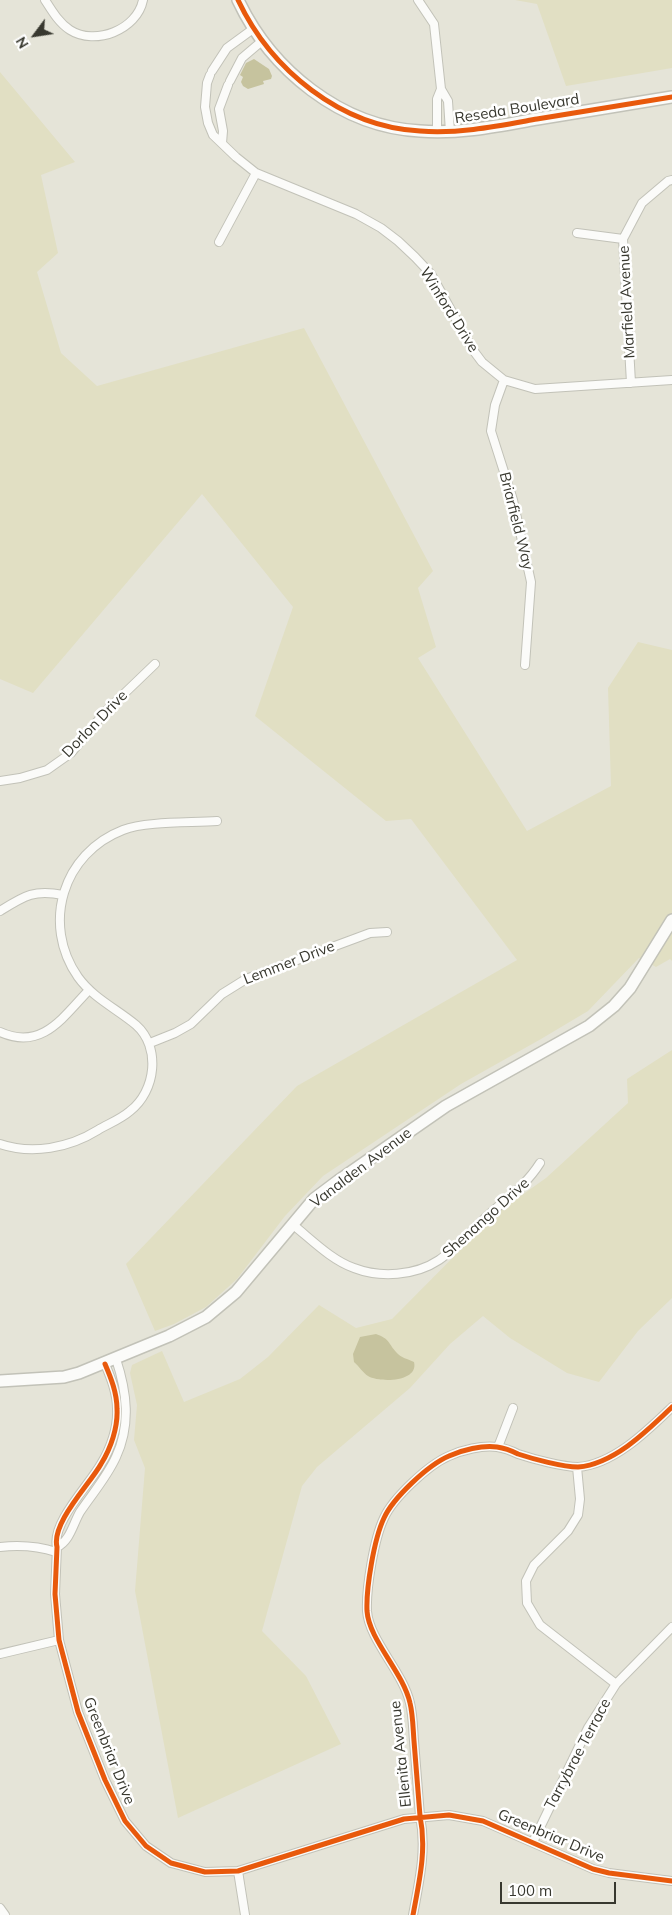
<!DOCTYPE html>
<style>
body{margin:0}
#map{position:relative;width:672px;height:1915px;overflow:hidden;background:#e5e4d8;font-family:Mulish,sans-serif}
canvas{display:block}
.north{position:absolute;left:10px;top:10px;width:50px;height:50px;-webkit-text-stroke:4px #fff;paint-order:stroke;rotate:239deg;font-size:14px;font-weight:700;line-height:20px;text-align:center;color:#38382f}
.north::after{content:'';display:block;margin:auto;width:18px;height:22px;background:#38382f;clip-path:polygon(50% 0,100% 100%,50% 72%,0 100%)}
.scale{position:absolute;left:500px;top:1882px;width:116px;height:22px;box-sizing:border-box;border:2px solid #38382f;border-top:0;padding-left:6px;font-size:15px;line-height:18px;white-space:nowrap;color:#38382f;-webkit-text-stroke:4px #fff;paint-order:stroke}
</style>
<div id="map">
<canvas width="672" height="1915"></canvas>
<div class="north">N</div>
<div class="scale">100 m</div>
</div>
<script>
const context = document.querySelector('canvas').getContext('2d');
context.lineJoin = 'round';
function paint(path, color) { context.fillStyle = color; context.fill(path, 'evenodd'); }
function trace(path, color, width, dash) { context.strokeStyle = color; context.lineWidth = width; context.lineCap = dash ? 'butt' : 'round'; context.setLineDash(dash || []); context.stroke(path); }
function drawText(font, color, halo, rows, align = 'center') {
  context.font = font + ' Mulish,sans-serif'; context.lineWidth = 5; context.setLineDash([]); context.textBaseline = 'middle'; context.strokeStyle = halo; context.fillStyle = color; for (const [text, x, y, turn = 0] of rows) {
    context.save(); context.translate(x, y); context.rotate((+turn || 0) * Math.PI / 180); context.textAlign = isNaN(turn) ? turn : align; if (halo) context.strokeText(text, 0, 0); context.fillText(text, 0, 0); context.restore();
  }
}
const green = new Path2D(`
 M515,0H672V68L566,86L537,4Z
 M0,72L75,162L41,175L58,253L37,272L61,353L97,386L304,328L433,571L418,588L436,647L418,658L527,831L611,786L608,688L638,642L672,650V961L670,959L656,967L639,958L588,1011L541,1039L461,1084L323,1176L285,1216L237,1279L206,1307L174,1324L155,1331L126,1264L297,1086L517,960L411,819L386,821L255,716L293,607L202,494L33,693L0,679Z
 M672,1050V1298L638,1331L599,1382L567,1373L510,1338L483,1316L450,1344L410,1388L317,1467L302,1486L262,1631L306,1676L341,1744L178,1818L135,1591L145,1468L134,1440L137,1405L130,1373L132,1365L162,1351L184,1402L240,1379L268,1357L319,1305L356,1328L392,1319L498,1212L546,1178L628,1103L627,1079Z`);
const water = new Path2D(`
 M254,59L269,69L272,76L271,79L263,81L264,84L248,89L243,86L241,82L243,77L240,75L246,63Z
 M376,1334C390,1339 388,1343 396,1352C401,1358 408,1359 414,1362C419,1382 380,1383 368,1376C363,1373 359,1366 354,1362L353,1354L360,1337Z`);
const minor = new Path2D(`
 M45,0C52,11 59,23 70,30C95,46 137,30 143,0
 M418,0L434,24L441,89
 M212,71L227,48L253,29
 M210,75L207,83L205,107L208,123L213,135L236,157L256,173L356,214L381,228L398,241L415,257L431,274L473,350L482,362L504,380L535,389L672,380
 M230,81L242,58L262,41
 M437,131V99L441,89L448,101L450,132
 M222,143L223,131L219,109L228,85
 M577,233L623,239
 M219,242L256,173
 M504,380L495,405L491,431L513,500L531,582L525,665
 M631,383L623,239L642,203L668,181L672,180
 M0,781L20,778L47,770L71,753L105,712L155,664
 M0,911C24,896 34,889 63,895
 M0,1032C42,1051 63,1017 89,990
 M150,1043L175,1033L191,1024L222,994L246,979L370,933L387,932
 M0,1144C32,1155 69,1148 98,1130C108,1124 121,1119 130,1111C156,1091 161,1047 136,1025C117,1009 93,998 78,977C41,924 63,853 123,830C146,821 191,823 217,821
 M292,1224C311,1239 331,1260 354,1268C380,1278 415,1276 439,1260C455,1249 469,1233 484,1219C504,1200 525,1187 540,1163
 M105,1364C111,1378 117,1393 117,1409C118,1427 111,1448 101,1464C90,1484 51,1523 57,1547L55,1594L59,1640L78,1712L105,1780L125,1821L146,1846L171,1863L205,1872L238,1871L404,1819L449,1815L483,1821L593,1869L609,1873L672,1881
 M498,1447L513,1408
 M577,1467L580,1499L578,1515L568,1531L534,1565L526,1581L527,1603L540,1625L616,1684
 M0,1547C19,1545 38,1546 56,1552
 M57,1547C70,1541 73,1524 80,1512C92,1494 107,1477 116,1457C131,1425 127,1392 116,1359
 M0,1654L59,1640
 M533,1842L588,1728L616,1684L672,1627
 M238,1871L245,1915
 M0,1908L5,1915
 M413,1915C419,1882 427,1850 420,1816C418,1791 416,1766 414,1741C413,1729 413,1715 410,1703C403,1672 369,1640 367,1611C366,1588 374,1539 384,1518C393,1498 428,1465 449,1456C462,1450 482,1445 497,1447C504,1448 512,1451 518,1454C533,1459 563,1467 578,1467C614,1464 647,1431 672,1407`);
const secondary = new Path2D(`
 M238,0C271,70 341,127 420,131C460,134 498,126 537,119C582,112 627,104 672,97
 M0,1381L64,1377L79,1373L169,1336L206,1317L236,1292L314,1199L338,1181L446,1106L589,1026L614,1006L630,988L672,920`);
const cycleway = new Path2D(`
 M238,0C271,70 341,127 420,131C460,134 498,126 537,119C582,112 627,104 672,97
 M105,1364C111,1378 117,1393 117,1409C118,1427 111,1448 101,1464C90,1484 51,1523 57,1547L55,1594L59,1640L78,1712L105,1780L125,1821L146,1846L171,1863L205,1872L238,1871L404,1819L449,1815L483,1821L593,1869L609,1873L672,1881
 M413,1915C419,1882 427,1850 420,1816C418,1791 416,1766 414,1741C413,1729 413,1715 410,1703C403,1672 369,1640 367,1611C366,1588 374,1539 384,1518C393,1498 428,1465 449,1456C462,1450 482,1445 497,1447C504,1448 512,1451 518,1454C533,1459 563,1467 578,1467C614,1464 647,1431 672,1407`);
const streetNames = [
 ["Reseda Boulevard",517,109,-9],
 ["Marfield Avenue",627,302,-93],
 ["Winford Drive",449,310,58],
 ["Briarfield Way",516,521,76],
 ["Dorlon Drive",95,724,-46],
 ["Lemmer Drive",289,963,-21],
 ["Vanalden Avenue",361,1168,-37],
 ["Shenango Drive",486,1218,-42],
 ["Greenbriar Drive",109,1751,68],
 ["Ellenita Avenue",401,1754,-96],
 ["Tarrybrae Terrace",578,1754,-62],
 ["Greenbriar Drive",551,1836,23]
];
paint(green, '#e1dfc3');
paint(water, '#c6c39e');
trace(minor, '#c2c2b8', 10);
trace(secondary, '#c2c2b8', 14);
trace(minor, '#fbfbf9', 8);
trace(secondary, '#fbfbf9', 11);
trace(cycleway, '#e8590c', 5);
drawText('15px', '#38382f', '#fff', streetNames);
</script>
